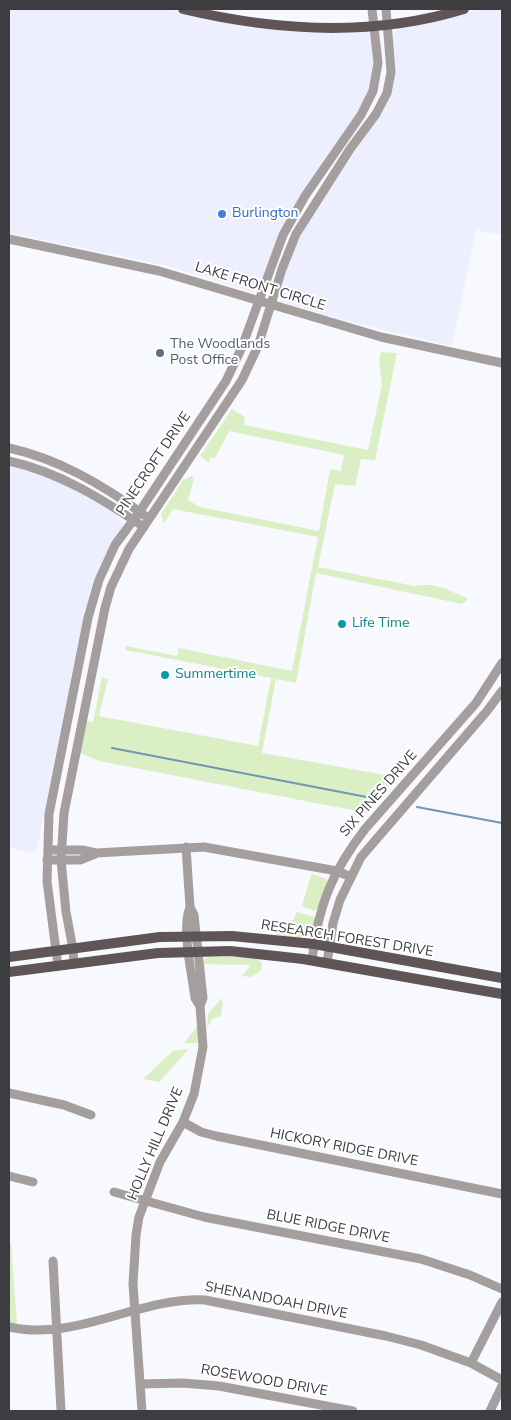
<!DOCTYPE html>
<style>
body{margin:0}
#map{position:relative;width:511px;height:1420px;overflow:hidden;background:#f8f8ff;font-family:"Nunito Sans",sans-serif}
canvas{display:block}
.frame{position:absolute;inset:0;border:10px solid #3c3c41;pointer-events:none}
</style>
<div id="map">
<canvas width="511" height="1420"></canvas>
<div class="frame"></div>
</div>
<script>
const context = document.querySelector('canvas').getContext('2d');
context.lineJoin = 'round';
function paint(path, color) { context.fillStyle = color; context.fill(path, 'evenodd'); }
function trace(path, color, width, dash) { context.strokeStyle = color; context.lineWidth = width; context.lineCap = dash ? 'butt' : 'round'; context.setLineDash(dash || []); context.stroke(path); }
function drawText(font, color, halo, rows, align = 'center') {
  context.font = font + ' "Nunito Sans",sans-serif'; context.lineWidth = 4; context.setLineDash([]); context.textBaseline = 'middle'; context.strokeStyle = halo; context.fillStyle = color; for (const [text, x, y, turn = 0] of rows) {
    context.save(); context.translate(x, y); context.rotate((+turn || 0) * Math.PI / 180); context.textAlign = isNaN(turn) ? turn : align; if (halo) context.strokeText(text, 0, 0); context.fillText(text, 0, 0); context.restore();
  }
}
const built = new Path2D(`
 M9,9H170L208,19L247,27L310,33L364,30L371,35L375,62L374,79L363,106L280,234L260,288L257,290L253,292L168,266L9,233Z
 M479,9H502V235L476,230L452,346L351,322L285,303L281,300L278,292L287,264L300,237L314,210L382,110L394,32L400,27Z
 M9,463L21,466L93,497L121,518L123,522L122,527L112,543L99,568L86,612L36,853L9,848Z`);
const green = new Path2D(`
 M381,352L397,353L375,460L361,459L355,486L335,484L318,567L415,586C437,582 448,590 468,599L462,604L316,573L296,683L276,679L262,753L397,777L367,813L99,761L80,753L86,721L93,722L102,677L108,679L99,716L258,746L271,678L125,650L126,646L177,656L179,648L292,671L318,537L173,509L164,524L161,514L183,480L192,476L194,479L188,500L200,507L319,531L330,469L341,471L344,455L229,431L215,458H210L209,463L200,456L232,409L245,417L244,425L368,450L382,384L379,359Z
 M313,874L327,879L328,883L319,908L314,911L302,906L311,875Z
 M297,912L315,917L316,919C310,947 299,938 276,935L293,920Z
 M211,956L257,958L262,964L261,971L251,977L242,976L251,965L202,964L205,958Z
 M222,998L223,1004L221,1016L213,1018L207,1028L208,1014Z
 M198,1025L199,1040L197,1043H184Z
 M189,1049L159,1082L143,1079L173,1051Z
 M11,1243L17,1324L9,1323V1246Z`);
const stream = new Path2D(`
 M112,748L377,799
 M417,807L502,823`);
const minor = new Path2D(`
 M9,239L159,271L381,337L502,363
 M9,448C59,459 103,485 144,515
 M9,461C59,472 102,499 144,527
 M48,850H82L96,853L204,847L337,871L351,877
 M47,860H80L95,854
 M190,907C181,928 192,974 195,998L200,1006
 M312,960C318,906 332,872 365,829L476,703L502,663
 M327,963L333,923L340,900L361,857L487,711L502,691
 M74,964L73,949L66,912L61,860L64,813L105,608L111,587L129,549L242,380L258,346L282,269L296,234L350,149L376,114L387,93L391,72L386,9
 M58,966L47,881L49,814L88,618L99,580L115,545L140,511L226,381L242,347L283,235L305,196L361,115L373,91L378,63L372,9
 M9,1093L64,1105L91,1115
 M183,1122L201,1132L216,1136L502,1194
 M9,1176L33,1182
 M114,1192L204,1217L421,1259L470,1275L502,1289
 M53,1261L61,1411
 M9,1327C75,1342 139,1297 205,1300L386,1336L421,1345L471,1363L502,1380
 M471,1363L502,1302
 M140,1384L183,1383L219,1386L353,1411
 M142,1411L133,1284L136,1235L139,1217L160,1162L183,1122L194,1094L203,1047L200,1006L203,998L194,915L190,907L186,847
 M490,1411L502,1386`);
const major = new Path2D(`
 M183,9C275,31 373,37 464,9
 M9,957L160,937L232,936L314,944L502,978
 M9,972L158,953L230,951L303,959L502,994`);
const markers = [
 [222,214,5,"#3f7fe0"],
 [160,353,5,"#5c6f8a"],
 [342,624,5,"#0f9aa8"],
 [165,675,5,"#0f9aa8"]
];
const shopNames = [
 ["Burlington",232,214]
];
const streetNames = [
 ["LAKE FRONT CIRCLE",260,287,17],
 ["PINECROFT DRIVE",154,464,-56],
 ["SIX PINES DRIVE",379,794,-49],
 ["RESEARCH FOREST DRIVE",347,939,9],
 ["HOLLY HILL DRIVE",156,1144,-67],
 ["HICKORY RIDGE DRIVE",344,1148,11],
 ["BLUE RIDGE DRIVE",328,1227,11],
 ["SHENANDOAH DRIVE",276,1301,11],
 ["ROSEWOOD DRIVE",264,1381,10]
];
const serviceNames = [
 ["The Woodlands",170,345],
 ["Post Office",170,361]
];
const cultureNames = [
 ["Life Time",352,624],
 ["Summertime",175,675]
];
paint(built, '#eeeffe');
paint(green, '#dbefc4');
trace(stream, '#6f96b7', 2);
trace(minor, '#a49e9f', 9);
trace(major, '#5f5557', 10);
for (const [x, y, r, color] of markers) { const dot = new Path2D(); dot.arc(x, y, r, 0, 2 * Math.PI); context.fillStyle = color; context.fill(dot); trace(dot, '#fff', 2); }
drawText('14px', '#366cbe', '#fff', shopNames, 'left');
drawText('14px', '#3c3c41', '#fff', streetNames);
drawText('14px', '#4e5e75', '#fff', serviceNames, 'left');
drawText('14px', '#0d838f', '#fff', cultureNames, 'left');
</script>
